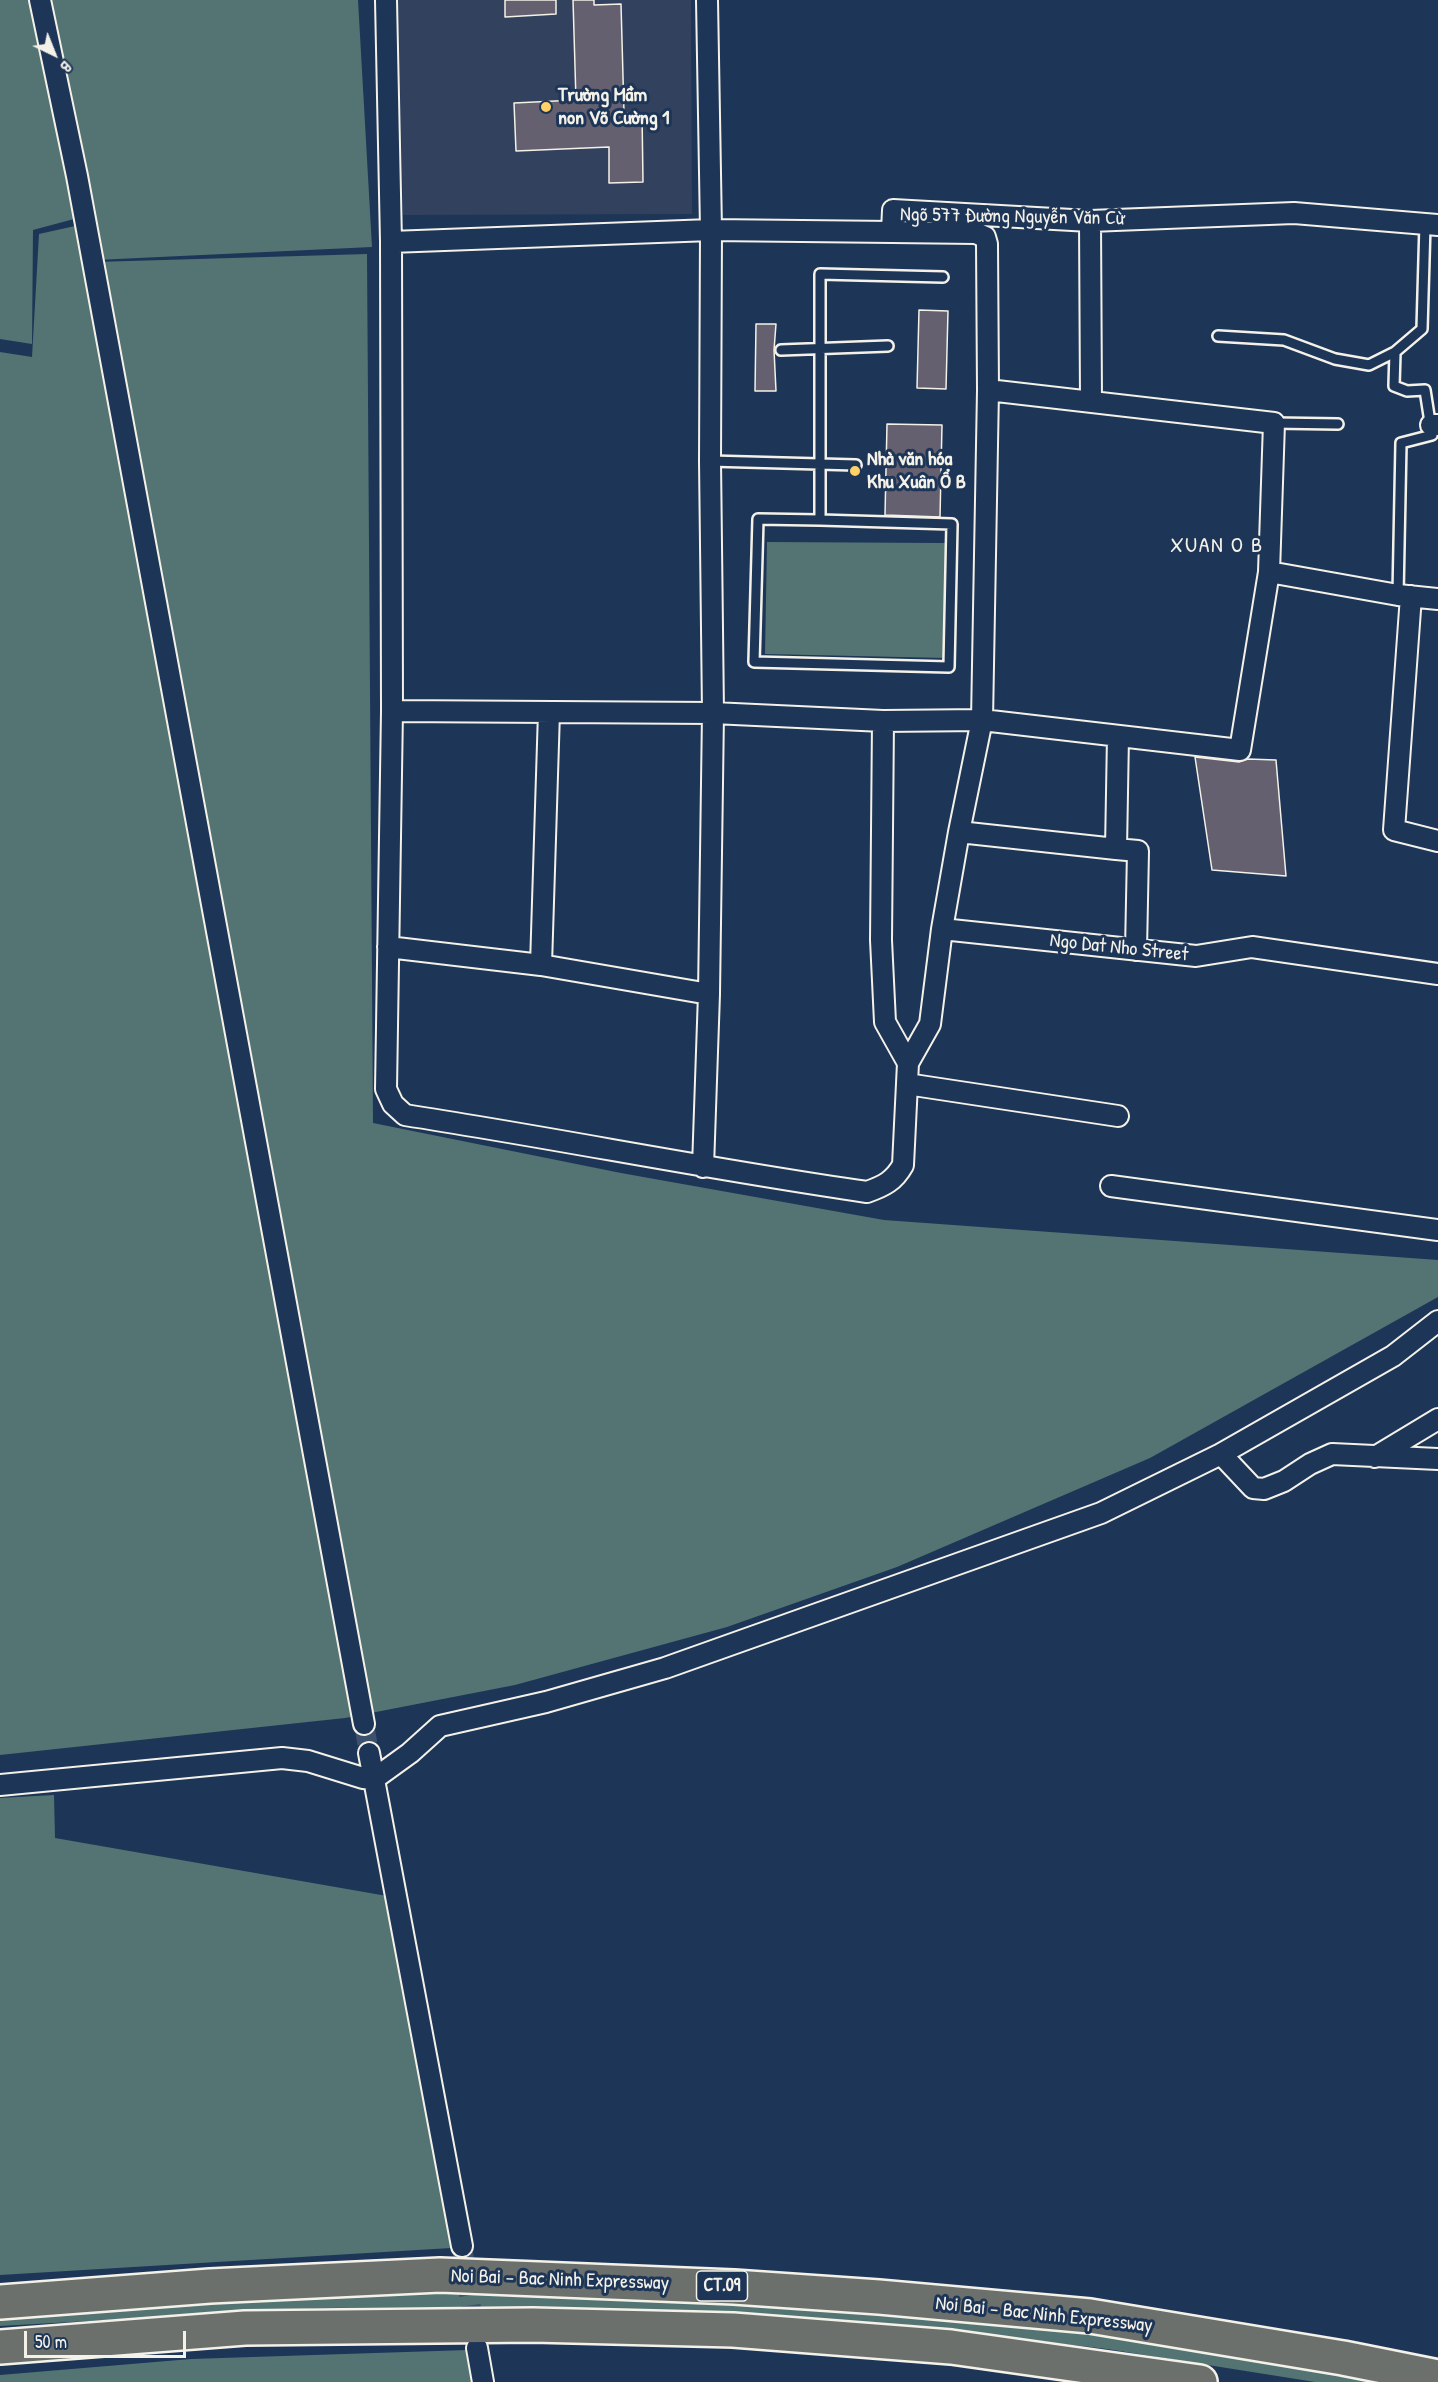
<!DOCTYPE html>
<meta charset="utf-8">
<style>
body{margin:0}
#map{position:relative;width:1438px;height:2382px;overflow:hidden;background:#1d3557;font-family:"Patrick Hand",sans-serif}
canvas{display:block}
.north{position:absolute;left:24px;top:24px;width:60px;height:60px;-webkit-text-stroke:4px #1d3557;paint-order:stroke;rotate:137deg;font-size:16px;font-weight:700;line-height:24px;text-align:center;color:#f4f1e8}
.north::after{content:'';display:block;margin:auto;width:21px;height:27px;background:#f4f1e8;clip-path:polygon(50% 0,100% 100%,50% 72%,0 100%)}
.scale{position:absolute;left:24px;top:2331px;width:162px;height:27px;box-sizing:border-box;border:3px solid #f4f1e8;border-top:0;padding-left:8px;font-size:18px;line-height:21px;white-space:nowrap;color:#f4f1e8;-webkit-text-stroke:4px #1d3557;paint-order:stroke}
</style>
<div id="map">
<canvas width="1438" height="2382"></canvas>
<div class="north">B</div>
<div class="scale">50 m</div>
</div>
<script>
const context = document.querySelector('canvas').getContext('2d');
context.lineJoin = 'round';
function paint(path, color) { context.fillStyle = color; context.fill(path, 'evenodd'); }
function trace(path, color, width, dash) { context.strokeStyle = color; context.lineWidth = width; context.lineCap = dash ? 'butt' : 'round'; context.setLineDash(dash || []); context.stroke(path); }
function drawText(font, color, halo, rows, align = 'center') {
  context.font = font + ' "Patrick Hand",sans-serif'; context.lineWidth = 6; context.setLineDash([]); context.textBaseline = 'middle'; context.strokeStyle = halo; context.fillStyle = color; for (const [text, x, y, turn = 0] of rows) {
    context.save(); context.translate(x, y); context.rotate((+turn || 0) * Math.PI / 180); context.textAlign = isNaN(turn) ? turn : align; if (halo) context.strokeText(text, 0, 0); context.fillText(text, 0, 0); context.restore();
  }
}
const built = new Path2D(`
 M398,0H691L692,214L403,215Z`);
const green = new Path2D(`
 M0,0H30L74,219L33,230L32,344L0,339Z
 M49,0H358L372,247L96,260Z
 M75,226L96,262L367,254L373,1123L621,1173L884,1220L1438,1260V1297L1150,1458L897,1567L727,1627L515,1685L345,1718L0,1755V352L32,357L39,234Z
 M767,542L945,543V658L765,654Z
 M54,1795L55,1838L387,1896L451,2248L0,2275V1798Z
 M458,2292L858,2308L1062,2329L1393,2382H1315L1107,2349L961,2332L687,2311L476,2307L322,2308L0,2326V2316L358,2294Z
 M467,2350L473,2382H0V2375L191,2359Z`);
const building = new Path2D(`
 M505,0H556V14L505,17Z
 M573,0H594V5L621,4L624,113H642L643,182L609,183V147L516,151L514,103L576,100Z
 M919,310L948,311L946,389L917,388Z
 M756,324H776L774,350L776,391H755Z
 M887,424L942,425L940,517L885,515Z
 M1195,757L1239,762L1248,759L1276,760L1286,876L1212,870Z`);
const streetTunnel = new Path2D(`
 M364,1724L369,1753
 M462,2246L475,2336`);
const lane = new Path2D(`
 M1218,336L1284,340L1335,359L1369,365L1395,352L1422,329L1425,224
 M781,350L888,346
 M1395,352L1394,386L1407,391L1425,390L1432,435L1401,443L1398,595
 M1274,423L1338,424
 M710,461L856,465
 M820,520L758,519L754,662L949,667L952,524L820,520V274L943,277`);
const street = new Path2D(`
 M40,0L77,176L364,1724
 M386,0L391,242L392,711L386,1089L393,1104L405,1115C560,1139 713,1170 867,1192C884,1186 894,1181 903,1165L908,1063L930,1024L942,929L959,832L982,720L988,390L987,244L985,237L976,233L892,232
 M1090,221L1091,400
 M391,242L711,230L892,232L893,210L1090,221L1294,213L1438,225
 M1431,425H1438
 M1269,572L1398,595L1438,599
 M1411,596L1394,830L1438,841
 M392,711L713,713L883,721L982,720L1240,750L1269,572L1274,423L988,390
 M883,721L881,940L885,1022L908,1063
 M959,832L1116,849L1118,736
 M1116,849L1138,851L1136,950
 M942,929L1196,956L1252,947L1438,974
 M388,947L541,965L709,994
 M541,965L549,712
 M907,1084L1118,1116
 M703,1167L709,994L713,713L710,461L711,230L707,0
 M1111,1186L1438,1230
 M1438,1321L1393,1356L1221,1454L1253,1488L1264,1489L1284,1481L1310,1464L1332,1454L1438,1459
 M1375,1457L1438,1419
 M369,1753L462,2246
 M0,1785L282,1758L308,1761L363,1778L374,1779L410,1753L440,1726L546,1702L665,1668L1101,1513L1221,1454
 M477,2348L483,2382`);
const highway = new Path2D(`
 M0,2302L210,2286L440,2275L734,2287L879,2297L1090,2316L1343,2358L1438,2377
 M0,2347L245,2328L533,2325L733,2330L951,2347L1200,2382`);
const markers = [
 [546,107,6,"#ffd166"],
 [855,471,6,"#ffd166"]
];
const shields = [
 [722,2286,51]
];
const shieldNames = [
 ["CT.09",722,2286]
];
const poiNames = [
 ["Trường Mầm",558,96],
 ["non Võ Cường 1",558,119],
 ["Nhà văn hóa",867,460],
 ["Khu Xuân Ổ B",867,483]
];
const streetNames = [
 ["Ngõ 577 Đường Nguyễn Văn Cừ",1012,217,1],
 ["Ngo Dat Nho Street",1119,948,6],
 ["Noi Bai – Bac Ninh Expressway",560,2280,2],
 ["Noi Bai – Bac Ninh Expressway",1044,2315,6]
];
const quarterNames = [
 ["XUAN O B",1217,546]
];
paint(built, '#32425e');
paint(green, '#537473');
paint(building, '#646070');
trace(building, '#f4f1e8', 1.5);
trace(streetTunnel, '#3d516d', 20, [20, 10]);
trace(lane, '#f4f1e8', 14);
trace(street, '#f4f1e8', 24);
trace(highway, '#f4f1e8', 38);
trace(lane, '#1d3557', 9);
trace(street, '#1d3557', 20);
trace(highway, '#6b706d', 33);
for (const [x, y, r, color] of markers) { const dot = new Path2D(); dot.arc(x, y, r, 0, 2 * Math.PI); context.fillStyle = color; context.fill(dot); trace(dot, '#1d3557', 2); }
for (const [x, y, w] of shields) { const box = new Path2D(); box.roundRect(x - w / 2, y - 15, w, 30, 4.5); context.fillStyle = '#1d3557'; context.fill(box); trace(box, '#f4f1e8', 1.5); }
drawText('bold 18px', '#f4f1e8', null, shieldNames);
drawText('bold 20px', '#f4f1e8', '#1d3557', poiNames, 'left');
drawText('20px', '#f4f1e8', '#1d3557', streetNames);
context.letterSpacing = '1.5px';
drawText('22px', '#f4f1e8', '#1d3557', quarterNames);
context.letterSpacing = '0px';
</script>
